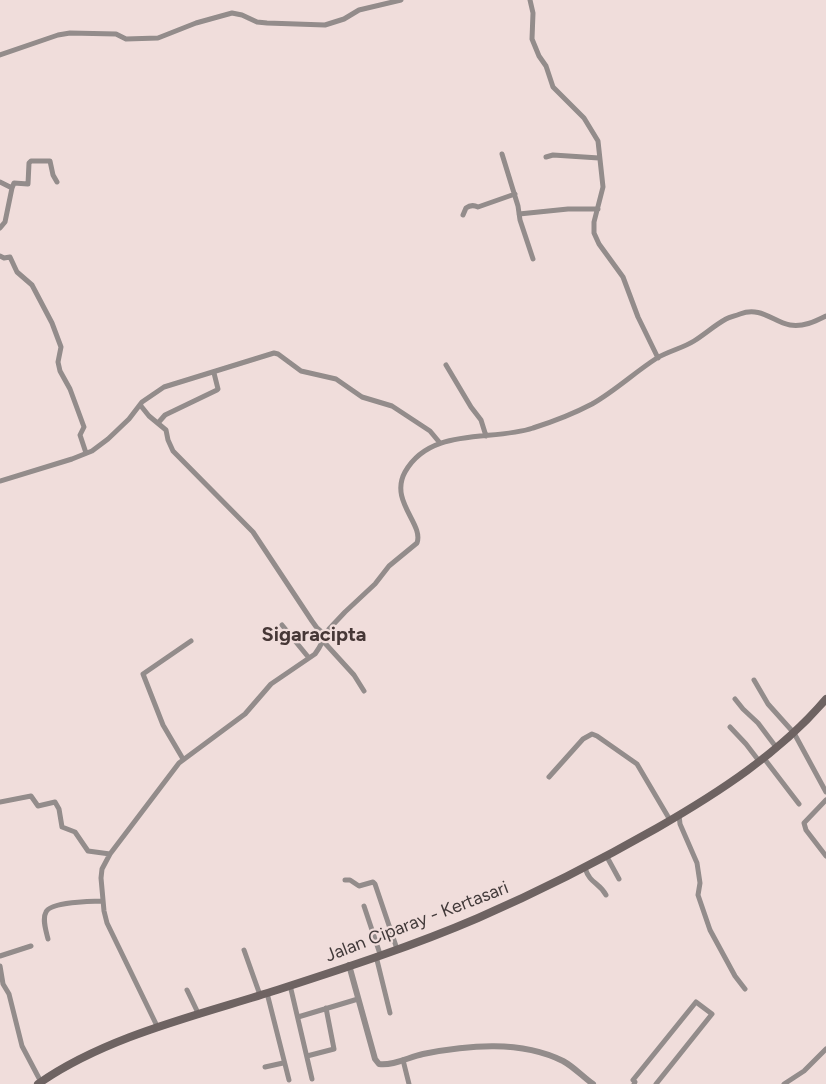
<!DOCTYPE html>
<style>
body{margin:0}
canvas{display:block;background:#f0dddb}
</style>
<canvas width="826" height="1084"></canvas>
<script>
const context = document.querySelector('canvas').getContext('2d');
context.lineJoin = 'round';
function trace(path, color, width, dash) { context.strokeStyle = color; context.lineWidth = width; context.lineCap = dash ? 'butt' : 'round'; context.setLineDash(dash || []); context.stroke(path); }
function drawText(font, color, halo, rows, align = 'center') {
  context.font = font + ' Figtree,sans-serif'; context.lineWidth = 4.5; context.setLineDash([]); context.textBaseline = 'middle'; context.strokeStyle = halo; context.fillStyle = color; for (const [text, x, y, turn = 0] of rows) {
    context.save(); context.translate(x, y); context.rotate((+turn || 0) * Math.PI / 180); context.textAlign = isNaN(turn) ? turn : align; if (halo) context.strokeText(text, 0, 0); context.fillText(text, 0, 0); context.restore();
  }
}
const minor = new Path2D(`
 M530,0L533,13L532,39L539,56L546,66L553,87L584,118L598,141L603,187L594,222V233L599,244L623,277L638,317L658,358
 M0,55L58,35L70,33L116,34L126,39L158,38L196,23L232,13L242,15L257,22L267,23L325,25L344,19L359,10L401,0
 M502,154L518,206L520,220L533,259
 M546,157L553,155L599,158
 M0,182L12,188L5,222L0,228
 M12,188L14,183L28,184L29,163L31,161H50L53,175L57,182
 M519,214L568,209H598
 M463,215L466,208C470,205 474,205 478,207L515,194
 M0,256L4,258L10,257L17,272L32,285L52,323L61,347L58,362L60,371L70,389L84,427L80,435L86,453
 M446,365L471,407L481,420L486,436
 M141,406L149,416L166,430L168,440L173,451L253,532L312,621L317,628L325,635
 M158,423L165,415L217,390L218,389L214,373
 M0,481L72,459L92,451L108,439L129,419L142,402L164,387L274,353L278,354L301,371L336,379L362,397L392,406L430,431L440,443
 M282,625L309,658
 M323,641L354,675L364,691
 M754,680L768,704L794,733L826,792
 M735,699L743,709L758,723L776,747
 M730,727L746,744L759,761
 M763,757L799,804
 M183,759L163,725L143,674L191,641
 M549,777L583,739L592,734L597,736L637,764L670,820
 M826,800L804,823L806,830L826,856
 M0,802L31,796L38,806L55,802L59,809L62,827L75,832L88,851L110,854
 M679,815L680,824L697,863L700,883L698,895L710,930L735,976L745,989
 M607,857L619,879
 M585,868C590,884 599,882 606,895
 M345,880H350L359,886L373,882L375,884L397,949
 M364,906L380,954
 M48,939C46,931 42,919 46,912C50,902 92,901 103,901
 M244,950L260,995
 M0,956L31,946
 M376,956L390,1013
 M0,966L3,984L9,994L22,1046L41,1082
 M290,985L312,1079
 M187,990L199,1015
 M267,993L289,1080
 M298,1017L358,999
 M158,1028L107,923L104,911L101,878L102,869L110,854L179,763L245,714L271,684L315,654L319,648L329,629L345,612L375,584L389,566L417,543C424,524 389,501 405,472C431,426 492,442 533,428C552,422 573,414 592,404C615,391 635,372 657,358C669,351 683,348 694,341C705,334 715,325 726,319C730,317 735,316 740,314C761,306 773,322 790,325C803,327 814,322 826,316
 M307,1056L334,1049L326,1008
 M403,1060L409,1084
 M265,1067L283,1063
 M634,1084L635,1082L633,1080L696,1002L712,1014L656,1084
 M784,1084L804,1071L826,1049`);
const tertiary = new Path2D(`
 M349,965L375,1059L379,1064C393,1066 409,1057 423,1054C468,1045 521,1040 563,1061C574,1067 583,1077 593,1084`);
const secondary = new Path2D(`
 M38,1084C106,1036 199,1015 277,990C345,968 413,946 478,918C540,891 599,861 657,828C718,793 780,753 826,699`);
const streetNames = [
 ["Jalan Ciparay - Kertasari",417,922,-21]
];
const quarterNames = [
 ["Sigaracipta",314,635]
];
trace(minor, '#938c8b', 5);
trace(tertiary, '#938c8b', 6);
trace(secondary, '#6e6362', 8);
drawText('18px', '#423a3a', '#f0dddb', streetNames);
drawText('bold 20px', '#463736', '#f0dddb', quarterNames);
</script>
